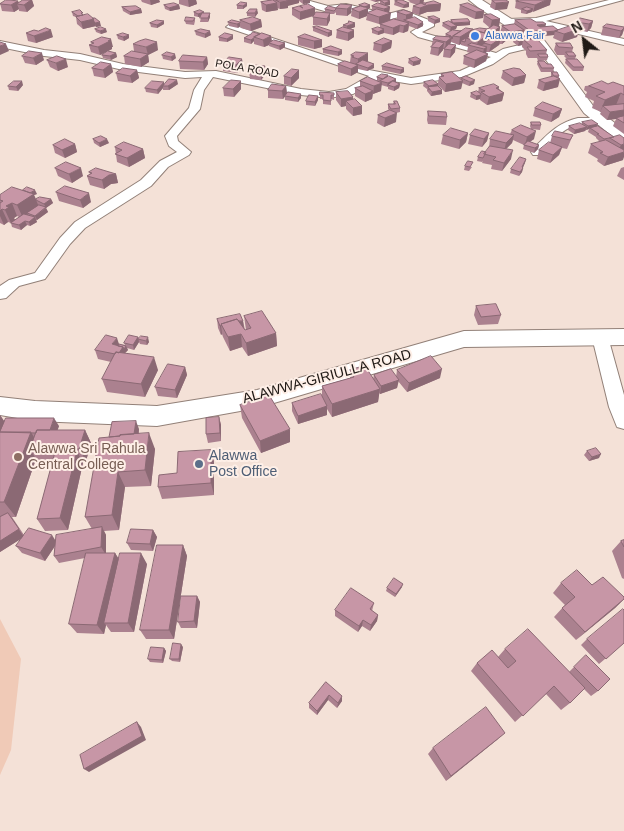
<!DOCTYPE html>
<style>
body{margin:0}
#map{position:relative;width:624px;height:831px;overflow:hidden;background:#f4e1d7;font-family:Arial,sans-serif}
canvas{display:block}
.north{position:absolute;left:559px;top:15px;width:50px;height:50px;-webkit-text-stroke:4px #feefe7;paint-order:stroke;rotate:331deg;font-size:14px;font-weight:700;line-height:20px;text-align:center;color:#201a16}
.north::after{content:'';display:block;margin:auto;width:18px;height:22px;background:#201a16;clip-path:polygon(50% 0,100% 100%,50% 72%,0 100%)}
</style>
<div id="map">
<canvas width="624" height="831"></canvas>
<div class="north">N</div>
</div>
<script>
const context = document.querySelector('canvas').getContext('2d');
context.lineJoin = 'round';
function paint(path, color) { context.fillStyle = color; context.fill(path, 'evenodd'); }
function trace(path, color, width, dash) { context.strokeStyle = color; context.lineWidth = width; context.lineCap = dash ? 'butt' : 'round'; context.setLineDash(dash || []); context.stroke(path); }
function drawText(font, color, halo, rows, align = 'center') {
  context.font = font + ' Arial,sans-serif'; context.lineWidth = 4; context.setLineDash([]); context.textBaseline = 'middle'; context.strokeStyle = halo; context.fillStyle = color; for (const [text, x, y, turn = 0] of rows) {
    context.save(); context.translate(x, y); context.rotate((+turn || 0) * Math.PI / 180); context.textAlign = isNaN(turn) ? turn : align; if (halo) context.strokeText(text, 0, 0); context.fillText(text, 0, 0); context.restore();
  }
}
const green = new Path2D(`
 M0,619L21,659L11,750L0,775Z`);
const minor = new Path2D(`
 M609,0H623L546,21L624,39V45L533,23L508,25L504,22L508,19L536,18Z
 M310,1L328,6L346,4L388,14L403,10L434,22V26L422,32L424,33L496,53L503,49L540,40L545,43L543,45L509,53L493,64L462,77L411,84L380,79L353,94L329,98L301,95L213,77L204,90L200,109L177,136L178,141L191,152L189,155L168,167L151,186L85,228L70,244L45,279L19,286L6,298L0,299V286L9,280L35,273L60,238L75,222L141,180L160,161L177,152L169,146L165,136L189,108L194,90L202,77L185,78L123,70L80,60L44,56L0,47V41L44,50L80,54L123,64L185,72L216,71L301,89L329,92L346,89L369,76L226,27L230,24L233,25L369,70L411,78L460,71L491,57L418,37L411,32L424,24L402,16L388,20L346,10L328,12L307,6V2Z
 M578,118H601L607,121C599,129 582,123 571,127C559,132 550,145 541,155H533L531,152L533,149C547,135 557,123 578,118Z
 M600,331L606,333L608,337L624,395V429L617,427L609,407L592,337L594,333Z`);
const major = new Path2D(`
 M469,0H482L544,40L594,107L624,130V143L618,141L584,113L536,46L479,8Z
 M624,329V345L464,347L257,408L157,426L35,421L0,415V397L35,401L157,406L257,390L464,331Z`);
const wall = new Path2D(`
 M23,0H32L34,6L27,12L19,11V9L14,12L2,11L0,3L18,1L19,3Z
 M141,0H159L160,2L151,5L142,2Z
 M179,0H196L197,4L189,7L179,4Z
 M267,0H310V3L303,4L299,1V3L288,5V8L280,9L277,8L278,10L266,12L262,10L261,2L268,1Z
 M370,0H387L390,1V5L386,6L390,7L389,12L390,20L397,19V12H412L413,6L417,5L409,2L410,1L407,0H424L423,2L441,4L440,11L427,12L419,15L413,13L412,18L423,26L417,29L409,26L408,31L403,33L399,32L393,35L384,33L378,35L372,33V29L380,28V24H379L366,20L367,16L359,19L351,16L352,9L359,6V5H370V8L368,9V13L372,11V6L380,4V1L375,2Z
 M492,0L507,9L495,10L490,7Z
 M395,1L409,7L403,8L394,5Z
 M516,1L550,5L526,14L521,13V10L515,8Z
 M341,4L351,13L347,16L336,15V12L334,14H330V20L327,26L313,25V17L314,16L300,20L292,15V8L300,7V6L315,8V13H325V9L336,8Z
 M164,5H179L180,9L170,11L165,9Z
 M237,5L247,6L243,9H237Z
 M460,5L484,11L483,18L475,19L459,12Z
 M122,7L141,9L142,13L130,15L123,11Z
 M72,12L84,15L101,26L96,27V26L83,29L77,24L76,17L73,16Z
 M194,12L204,13L210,17L208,22H200L201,17H198L194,16Z
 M247,13H258L255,17L247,16Z
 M484,15L500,19L499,26L500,27L499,34L495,36L498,37L502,34L500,33L502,26L514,24L515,20L558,30L574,28L576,22L593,21L591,28L587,32L579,30L577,37L562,42L553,38L554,35L543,36L539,33L531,35L524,31L523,37L547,50L546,54L548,57L547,60L541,61L554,68L553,72L559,76L558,87L543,91L537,88L539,80L551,77V72H541L537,64L538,61L537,58H528L526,54V51L522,47V45L518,46L513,42L514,39L510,40L508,39L502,44H500L499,45L489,52H486V53L488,54L486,61L474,68L463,64L464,56L470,53L467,52L468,47L461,45V44L459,45L451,42L450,44L455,52L450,58L443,57L444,49H443V50L438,56L430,54L433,39L445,37L446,34L461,31L488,29L490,28L483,22Z
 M428,17L440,22L434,24L428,21Z
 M195,18V21L194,25L186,24L185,21Z
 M240,20H261L262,27L251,31L241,28L240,26L238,28L229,26L228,22H240Z
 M451,20L470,25L457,26L456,29L450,31L442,26L443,23L450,22Z
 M150,23L164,24L157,28L151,27Z
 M343,25L355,27L350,29L354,37L348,41L336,38L337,30L343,27Z
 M313,27L332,31V35L328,37L313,31Z
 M603,27H624V30L622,35L619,38L601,35Z
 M95,29L107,32L101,34L96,32Z
 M195,31L211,35L205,38L196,35Z
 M26,33L53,37L36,43L28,41Z
 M251,34L271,36L272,42L285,43V47L280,50L269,46V45L264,47L254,44V41L251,44L244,42V38Z
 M117,35L129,38L124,41L118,39Z
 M219,37L233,39L227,42L219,41Z
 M298,37L322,40V47L314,49L298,45Z
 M392,41L391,48L381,53L373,50L374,43Z
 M91,42L113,47H112V49L100,55L91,52L89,45L92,44Z
 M556,43L573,48L572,52L576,56L575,59L584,67L583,71H573L565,63L566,59H567L564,56L565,55H557L554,50Z
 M133,44L158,50L148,55L149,62L141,67L125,64L124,56L134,51Z
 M331,46L342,54L338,56L323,53V49Z
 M116,53L117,57L111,60L103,58L102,55Z
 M162,55L176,58L172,61L163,59Z
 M351,55L368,61L366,62L374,64V68L367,71L358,69V72L351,76L338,72V64L350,62Z
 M22,56L44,60L36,65L25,63Z
 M207,57L208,64L204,70L180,69L179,61Z
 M242,59L243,66L237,73L223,71V64Z
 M409,59L420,64L413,66L408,63Z
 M47,60L68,67L58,71L50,67Z
 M111,64L113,72L105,78L94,76L92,68Z
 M265,66L266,74L261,80L250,79L249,71Z
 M382,66L404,68V72L400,74L382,70Z
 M137,70L139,78L132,83L118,81L116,73Z
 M503,71L526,75L524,83L512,86L501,78Z
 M441,74L461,79V78L474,84L469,86L462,83L461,89L445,92L438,85L442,90V94L431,96L427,91V89L423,86L424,82L438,83L439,77H441Z
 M388,75V77L396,79V82L400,84L399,88L394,91L388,89V87L381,85V91L373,94L372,99L365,102L355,96V88L360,87V81H377V77Z
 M284,76L299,78L291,86L284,84Z
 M164,84H178L169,90H163V88L158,94L146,92L145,88Z
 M608,84L624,86V134L613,126L616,119L607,120L600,114L601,112L592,108L594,101L585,97L587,92L584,90L585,86Z
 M23,85L18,91L9,90L8,86Z
 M286,86L287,94L283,99L268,98V90Z
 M223,88L241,89L234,97L224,96Z
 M479,88L499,89L504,93L502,101L487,105L480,100V99L476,100L470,97L471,93L478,92Z
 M320,92L334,93V100L331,99V105L323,104V99H320Z
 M336,92L353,99L362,106V114L353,116L346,109V106L341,107L336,100Z
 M301,94V98L298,102L285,100V96Z
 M318,96V100L315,106L306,105V101Z
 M394,101L400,108V112L396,113V122L384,127L377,123L378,115L389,110L388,109V104H393Z
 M535,108L562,109L559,117L551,122L533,116Z
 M428,111L447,117L446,125L428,124L427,120Z
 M531,122L541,125L540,130L531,129L534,139L530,142L539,145L538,149L534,153L523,149L524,145L513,140L512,143L506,149L511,159L502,171L491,169L492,165L482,163L483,161L482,162L477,161L478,157L486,152L489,148L490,139L510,134L512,130L531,129L530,126Z
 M582,122L597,126L614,137L620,135L623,160L604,166L597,161L598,159L588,153L591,144L600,142L596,138V137L588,132L589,129L586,130L585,131L574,134L568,130L569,126L582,124Z
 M468,133L466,142L459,149L441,144L443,135Z
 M489,133L487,141L482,147L468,144L470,135Z
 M573,135L567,149L562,148L559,155L550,163L537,159L539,150L550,143L552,136Z
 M93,139L109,143L100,147L94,143Z
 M75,144L77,152L65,158L55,153L53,145Z
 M115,147L143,149L145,158L129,167L117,162Z
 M526,159L523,168L522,172L519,176L510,173L511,169Z
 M465,166L472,167L469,171L464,170Z
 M624,167V180L617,176L621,168Z
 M55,168L83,176L72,183L58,176Z
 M89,172L116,174L118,183L111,184L104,189L90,185L87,176L90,174Z
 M23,190L37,194L34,195L36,199H51L53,203L46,208L48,212L37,220H36L37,222L30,226L27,225L21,230L12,227L11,223L8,222L4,225L0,223V195ZM17,216L19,217L15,220L14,218Z
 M56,192L91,202L83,208L59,201Z
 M476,306L501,315L498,324L478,325L474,315Z
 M244,316L276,333L277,346L248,356L242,347L230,351L223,337L222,334L221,335L218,328L217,319L243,321L245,330H246Z
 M138,337L139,339L149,342L147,345L140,344L139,342L134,350L127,348L128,350L125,353L158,370L145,397L107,392L102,379L111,362L98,359L95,350L119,344L125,345L124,343Z
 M185,367L187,375L177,398L158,396L155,387Z
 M350,370L373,379L374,375L396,377L397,370L440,378L407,392L398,381L397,388L380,394L379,393L378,402L332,417L327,409V415L298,424L292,411V403L322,397V386L350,378Z
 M240,405L290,442L261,453L242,418Z
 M0,415L4,421L59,426L57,430H85L91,443L86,461H82L83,463L68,530L45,531L37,519L53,461H37L36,459L16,517H12L24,535L55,540L92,529L85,517L109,437L139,429V433L155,449L151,486L125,487L119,530L104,531L106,535V553H115L119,559L147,564L134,632H111L106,625L104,634L77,633L69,624L85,558L59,563L54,556L55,546L45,561L22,553L16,546L22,538L0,552Z
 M219,417L221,425V441L208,443L206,434Z
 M211,450L214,462V495L162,499L158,487Z
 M587,451L599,458L589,461L584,455Z
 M153,530L157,537L153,551L131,550L127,543Z
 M624,540V579L622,578L612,551L621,541Z
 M183,545L187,556L174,639H146L140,630Z
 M561,583L592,585L624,599L615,608L576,640L554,617L565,605L553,593Z
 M402,587L395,597L386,591L387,588Z
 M197,596L200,602L197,628H181L178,622Z
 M374,603L372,611L378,615L377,621L370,631L362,626L358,632L335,616V610Z
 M587,639L624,643L599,664L581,645Z
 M183,647L180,662L172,661L170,659Z
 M164,648L166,651L163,663L150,662L148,659Z
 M505,649L569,672L586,655L598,691L591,696L584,689L570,703L561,710L546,694L515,722L471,671L477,663L498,657Z
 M326,682L342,701L337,708L328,700L317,715L309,708V703Z
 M498,739L446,781L428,754L433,748Z`);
const shadedWall = new Path2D(`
 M31,0H32L34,6L27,12L24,5Z
 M150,0H159L160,2L151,5Z
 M188,0H196L197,4L189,7Z
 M288,0H299V3L288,6Z
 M303,0H310V3L303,4Z
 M376,0H385H380V1L375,2Z
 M420,0H424L423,4L419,5Z
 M546,0H551L550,5L533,12L535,5Z
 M18,1L19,4H17L19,9L14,12L11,5Z
 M288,1V8L280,9V2Z
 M390,1V5L385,6V3Z
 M509,2L507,9L495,10L496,3Z
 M247,3V6L243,9V6Z
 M277,3L278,10L266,12V5Z
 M409,3V7L403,8L404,5Z
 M441,4L440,11L427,12L419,15L420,8L428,5Z
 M179,5L180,9L170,11L169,8Z
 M352,5L351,13L347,16V9Z
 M370,5V8L368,9V14L367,13V16L359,19V12L364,7Z
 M390,7L389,13H391L390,20L379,24V17L384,15V9Z
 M315,8V15L300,20V12Z
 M141,9L142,13L130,15V12Z
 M257,9L258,13L255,17V13Z
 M533,9L532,12L526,14L527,11Z
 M484,11L483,18L475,19L476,12Z
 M204,12V16L198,17V14Z
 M210,13V17L208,22V18Z
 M330,13V20L327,26V19Z
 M413,13L412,20L406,21V15Z
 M94,19L96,26L83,29L81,22Z
 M440,19V22L434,24L435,20Z
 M500,19L499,26L490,28L492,20Z
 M261,20L262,27L251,31L250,24Z
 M164,21V24L157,28V25Z
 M593,21L591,28L587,32L589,24Z
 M100,22L101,26L96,27L95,23Z
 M423,22V26L417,29L418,25Z
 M470,22V25L457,26L456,29L450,31L451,27H452L453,23Z
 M240,23V26L238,28L237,24Z
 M355,23V27L347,30V26Z
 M409,23L408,31L403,33L404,26Z
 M546,24L545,28L536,29L537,25Z
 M400,25L399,32L393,35V28Z
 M500,27L499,34L489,40L491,33Z
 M624,28L622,35L619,38L621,31Z
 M106,29L107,32L101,34L100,31Z
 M384,29V33L378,35V32Z
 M473,29L472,37L466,38L461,41V44L459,45L460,37Z
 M579,29L577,37L562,42L564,34Z
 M51,30L53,37L36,43L34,36Z
 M354,30V37L348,41V33Z
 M524,30L523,38H514V39L510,40L511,32Z
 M540,30L539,33L531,35L532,32Z
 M210,31L211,35L205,38V34Z
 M332,31V35L328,37V33Z
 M555,31L554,35L543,36L544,32Z
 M489,34L487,42L478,48L476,47L478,42Z
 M129,35V38L124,41L123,37Z
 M233,35V39L227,42V39Z
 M271,36L272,43H269V45L264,47L263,40Z
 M509,36L508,39L502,44L503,40Z
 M452,37L450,45L445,49L446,42Z
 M254,38V41L251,44V40Z
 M501,38L499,45L489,52L491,45Z
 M111,39L113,47H112V49L100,55L98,47Z
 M322,40V47L314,49V41Z
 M392,41L391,48L381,53L382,45Z
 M523,41L522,45L518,46L519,42Z
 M157,42L158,50L148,55L146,47Z
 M285,43V47L280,50L279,46Z
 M444,43L443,50L438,56L439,48Z
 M6,44L9,51L0,55V46Z
 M456,45L455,52L450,58L451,50Z
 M487,47L486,55L488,54L486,61L474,68L475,60L482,56L484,49Z
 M342,50V54L338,56V52Z
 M42,53L44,60L36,65L33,58Z
 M116,53L117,57L111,60L110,56Z
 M368,53V61L360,65H358V72L351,76V69L358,65V59Z
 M148,54L149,62L141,67L140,59Z
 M175,54L176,58L172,61L171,57Z
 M207,57L208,64L204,70L203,62Z
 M66,59L68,67L58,71L56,63Z
 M242,59L243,66L237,73L236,65Z
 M421,60L420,64L413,66V62Z
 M111,64L113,72L105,78L103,70Z
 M374,64V68L367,71L368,68Z
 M265,66L266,74L261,80V72Z
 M404,68V72L400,74L401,70Z
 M137,70L139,78L132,83L130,76Z
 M299,70V78L291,86V78Z
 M526,75L524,83L512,86L514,78Z
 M396,79V83L388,85L387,87L388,83Z
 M560,79L558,87L543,91L545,83Z
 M177,80L178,84L169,90L168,86Z
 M475,80L474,84L469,86L470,82Z
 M22,81L23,85L18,91L16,87Z
 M241,81V89L234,97L233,89Z
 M463,81L461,89L445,92L446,84Z
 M164,82V86H163V88L158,94L157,90Z
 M382,83L381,91L373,94L374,86Z
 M400,84L399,88L394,91V87Z
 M438,84V88L428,90L429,86Z
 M286,86L287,94L283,99L282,91Z
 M499,87L498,94L504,93L502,101L487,105L489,97L496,88Z
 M442,90V94L431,96L432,92Z
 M373,91L372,99L365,102V94Z
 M621,93L616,105L603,106L600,112L605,100Z
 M301,94V98L298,102V98Z
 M481,95L480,99L476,100V96Z
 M318,96V100L315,106V102Z
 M353,97V105L346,101V106L341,107V99Z
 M362,106V114L353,116V108Z
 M562,109L559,117L551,122L553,114Z
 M624,110V118L607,120L610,112Z
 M397,113L396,122L384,127L385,118Z
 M598,124L596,128H590L589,129L586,130L588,126Z
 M587,127L585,131L574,134L575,130Z
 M536,131L534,139L525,145L527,137Z
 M468,133L466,142L459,149L460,140Z
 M489,133L487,141L482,147L484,139Z
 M514,135L512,143L504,151L506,143Z
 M107,139L109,143L100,147L99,143Z
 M75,144L77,152L65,158L62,150Z
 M624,144V151L617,153L621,145Z
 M539,145L538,149L534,153L535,148Z
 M562,147L559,155L550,163L553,155Z
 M143,149L145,158L129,167L127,158Z
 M513,150L511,159L502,171L504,163Z
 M624,152V157L623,160L604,166L608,157Z
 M526,159L525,163L521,171L523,168L522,172L519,176L522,167Z
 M81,168L83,176L72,183L69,174Z
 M116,174L118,183L111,184L104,189L102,180L109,175Z
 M35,190L37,194L34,195L39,207L27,213L28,215L23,218L17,205L26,196Z
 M89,193L91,202L83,208L80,200Z
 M51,199L53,203L46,208L48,212L37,220L35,216L46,208L44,204Z
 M12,203L17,216L14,218L15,220L11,223L5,210L6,206Z
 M2,209L8,222L4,225L0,216V211Z
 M35,217L37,222L30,226L29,222Z
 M25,221L27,225L21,230L19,225Z
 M243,321L244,329L222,325Z
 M221,325L222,334L221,335L220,326Z
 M276,333L277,346L248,356L246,343Z
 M241,334L242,347L230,351L228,337Z
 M138,337L139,342L134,350L133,345Z
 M148,337L149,342L147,345L146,341Z
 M117,338L120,347L112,344Z
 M126,346L128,350L125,353L117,355L123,347Z
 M154,357L158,370L145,397L141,384Z
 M185,367L187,375L177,398L175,390Z
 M442,369L440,378L407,392L409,383Z
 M399,380L397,388L380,394L381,386Z
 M380,389L378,402L332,417V404Z
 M327,406V415L298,424V416Z
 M0,415L8,427L0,433Z
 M219,417L221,425V441L220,433Z
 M54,418L59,426L54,441L49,433Z
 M136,421L139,429L136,446L133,437Z
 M290,429V442L261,453L260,441Z
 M85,430L91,443L86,461L79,449Z
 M31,432L40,448L30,449L36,459L16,517L4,502Z
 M149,433L155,449L151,486L145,470Z
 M211,450L214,462V495L211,483Z
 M77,451L83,463L68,530L60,518Z
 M601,454L599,458L589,461L592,457Z
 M118,472L125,487L119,530L112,515Z
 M8,513L24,537L0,552V541Z
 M102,527L106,535V555L101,547Z
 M153,530L157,537L153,551L150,544Z
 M52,535L57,543L45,561L40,553Z
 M183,545L187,556L174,639L169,630Z
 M115,553L121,563L104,623L106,625L104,634L97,625Z
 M141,553L147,564L134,632L128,623Z
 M403,584L402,587L395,597L396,594Z
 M197,596L200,602L197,628L194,621Z
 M624,599L615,608L576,640L585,632Z
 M378,615L377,621L370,631L371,625Z
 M363,620L362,626L358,632L359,626Z
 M181,644L183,647L180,662L179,659Z
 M164,648L166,651L163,663L162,660Z
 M329,695L328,700L317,715V711Z
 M342,696V701L337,708L338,703Z
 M137,722L141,727L146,740L89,772L84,769Z
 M505,733L498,739L446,781L451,776Z`);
const building = new Path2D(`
 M6,0H10L18,1L11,5L0,4Z
 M23,0H31L24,5L17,4Z
 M273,0L277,3L266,5L261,2Z
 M276,0H286L288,1L280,2Z
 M380,0H387L390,1L385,3Z
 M399,0H402L409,3L404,5L395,1Z
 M492,0H506L509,2L496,3Z
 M520,0H546L535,5L516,1Z
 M434,1L441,4L428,5L420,8L413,6L421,3L425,5L426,3Z
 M241,2L247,3L243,6L237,5Z
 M174,3L179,5L169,8L164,5Z
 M365,3L370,5L364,7L359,5Z
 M378,3L390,7L384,9L372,6Z
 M468,3L484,11L476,12L460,5Z
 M308,4L315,8L300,12L292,8L299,6L303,8L300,6Z
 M341,4L352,5L347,9L336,8Z
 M136,6L141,9L130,12L122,7Z
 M329,6L336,8V9L334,11L325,9Z
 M361,6L369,8L359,12L352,9Z
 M527,7L533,9L527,11L522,9Z
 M250,9H257L255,13H247Z
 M377,9L391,13L379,17L367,13Z
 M80,10L83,13H81L83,15L78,16L72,12Z
 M200,10L204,12L198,14L194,12Z
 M404,10L413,13L406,15L397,12Z
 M316,12L330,13L327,19L313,17Z
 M202,13H210L208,18H200Z
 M88,14L94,19L81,22L76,17Z
 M491,14L500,19L492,20L484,15Z
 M434,16L440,19L435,20L428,17Z
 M186,17L195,18L193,21H185Z
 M253,17L261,20L250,24L240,20Z
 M415,17L423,22L418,25L404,20Z
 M93,18H95L100,22L95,23Z
 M580,18L593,21L589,24L576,22Z
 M394,19L409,23L404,26L400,25L393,28L380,24Z
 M468,19L470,22L453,23L451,20Z
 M531,19L536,22H543L546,24L537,25L540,27L553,26L558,30L556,31L544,32L540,30L532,32L515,20Z
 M157,20L164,21L157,25L150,23Z
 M232,20L240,22V23L237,24L228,22Z
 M349,21L355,23L347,26L343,25L348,23Z
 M449,21L457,26L451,27L443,23Z
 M515,24L524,30L511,32L502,26Z
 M607,24L624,27V28L621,31L603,27Z
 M494,25L500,27L491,33L485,31Z
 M317,26L332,31L328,33L313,27Z
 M570,26L579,29L564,34L555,31Z
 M101,27L106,29L100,31L95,29Z
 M343,27L354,30L348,33L337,30Z
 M378,27L384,29L378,32L372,29Z
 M46,28L51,30L34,36L26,33L34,30L38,31Z
 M466,28L473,29L460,37L453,36Z
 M480,28L488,29L485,31V33L477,31L475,32H473V30Z
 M201,29L210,31L205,34L195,31Z
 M453,30L461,31L453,36L452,39V37H449L451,36L446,34Z
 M477,31L489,34L478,42L466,38Z
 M253,32L260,34L254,37H255L251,40L244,38L251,34Z
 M123,33L129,35L123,37L117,35Z
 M225,33L233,35L227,39L219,37Z
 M262,33L271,36L263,40L254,37Z
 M305,34L322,40L314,41L298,37Z
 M473,34L466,38L465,42L461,41Z
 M503,34L509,36L503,40H500L501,38L498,37Z
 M437,36L452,37L446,42L433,39Z
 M494,36L501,38L491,45L484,43Z
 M527,36L531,39L524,40L523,41L519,42L514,38Z
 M102,37L111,39L108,41H110L98,47L89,45L94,43L91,42Z
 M384,38L392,41L382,45L374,43Z
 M146,39L157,42L146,47L133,44L139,41Z
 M537,39L547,50L530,51L527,47H532L524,40Z
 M274,40L285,43L279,46L269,43Z
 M437,41L444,43L439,48L431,47Z
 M0,42L6,44L0,46Z
 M472,43L487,47L484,49L468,45Z
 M556,43H570L573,48L559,47Z
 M449,44L456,45L451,50L444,49Z
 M331,46L342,50L338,52L323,49Z
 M477,50L488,54L475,60L464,56Z
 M29,51L42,53L33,58L22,56Z
 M108,51L116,53L110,56L102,55Z
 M132,51L148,54L140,59L124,56Z
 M167,52L175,54L171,57L162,55Z
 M356,52L368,53L358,59L352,57L354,56L351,55Z
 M566,52H573L576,56H569Z
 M538,54H547L548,57H540Z
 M183,55L207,57L203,62L179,61Z
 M57,56L66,59L56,63L47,60Z
 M229,57L242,59L236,65L223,64Z
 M416,57L421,60L413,62L409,59Z
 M566,59H577L584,67H574Z
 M363,60L374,64L368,68L356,64Z
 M345,61L358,65L351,69L338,64Z
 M538,61H544L547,64H551L554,68H542Z
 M101,62L111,64L103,70L92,68Z
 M387,63L404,68L401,70L382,66Z
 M254,65L265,66L261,72L249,71Z
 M123,68L137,70L130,76L116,73Z
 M514,68L520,69L526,75L514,78L503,71Z
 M292,69L299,70L291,78L284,76Z
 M452,72L463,81L446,84L439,77L444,76L441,74Z
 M552,72H557L559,76H554Z
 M382,74L388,75L383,79L377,77Z
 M389,76L396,79L388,83L380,81Z
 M466,76L475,80L470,82L461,78Z
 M554,76L560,79L545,83L539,80Z
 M368,77L382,83L374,86L360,81Z
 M169,79L177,80L168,86H163Z
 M231,80L241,81L233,89L223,88Z
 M433,80L438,84L429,86L424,82Z
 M14,81H22L16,87L8,86Z
 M152,81L164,82L157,90L145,88Z
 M393,81L400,84L394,87L388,85Z
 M602,81L608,84L613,82L624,86V95L621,93L605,100L596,96L605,92L589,86Z
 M272,84L286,86L282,91L268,90Z
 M494,84L499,87L496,88L504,93L489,97L481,92L485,91L479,88Z
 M363,86L373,91L365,94L355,88Z
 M438,86L442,90L432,92L428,87Z
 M348,91L353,97L341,99L336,92Z
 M477,91L481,94V95L476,96L471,93Z
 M288,92L301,94L298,98L285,96Z
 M320,92L334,93V95H331V101L323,100V95H320Z
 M309,95L318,96L315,102L306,101Z
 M355,99L362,106L353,108L346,101Z
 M394,101H397L400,108L391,109L388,104H395Z
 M543,102L562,109L553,114L535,108Z
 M624,104V110L610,112L603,106Z
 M390,110L397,113L385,118L378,115Z
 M428,111L446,112L447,117L429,116Z
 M624,116V123L616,118Z
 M592,120L598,124L588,126L582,122Z
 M531,122H540L541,125H532Z
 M580,123L587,127L575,130L569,126Z
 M521,125L536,131L527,137L512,130Z
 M598,126L614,137L604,139L597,134H599L590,128Z
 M451,128L468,133L460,140L443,135Z
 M475,129L489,133L484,139L470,135Z
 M496,131L514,135L506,143L490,139Z
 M555,131L573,135L570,140L552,136Z
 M620,135L624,138V144L621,145L610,138Z
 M101,136L107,139L99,143L93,139Z
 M65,139L75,144L62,150L53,145Z
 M606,140L624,150V152L608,157L600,153L603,152L591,144Z
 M528,141L539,145L535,148L524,145Z
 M124,142L143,149L127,158L115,154L122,150L115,147Z
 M549,142L562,147L553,155L539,150Z
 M490,146L513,150L504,163L493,160L496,157L484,154Z
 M482,151L486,152L483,158L478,157Z
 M520,157L526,159L522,167L523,168L520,172L511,169Z
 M468,161L473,162L470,167L465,166Z
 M66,162L81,168L69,174L55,168Z
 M96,168L116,174L109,175L102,180L87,176L92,173L89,172Z
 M65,186L89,193L80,200L56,192Z
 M12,187L34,194L17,205L12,203L6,206L9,207L5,210L2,209L0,211V203L3,201L0,200V195Z
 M27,187L35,190L30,193L23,190Z
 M40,197L51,199L44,204L36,200V199Z
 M39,205L46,207L35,216L27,213Z
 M24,214L35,217L29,222L25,221L19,225L11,223Z
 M496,304L501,315L481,317L476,306Z
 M262,311L276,333L246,343L241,334L228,337L221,324L237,319L245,330L251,328L244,316Z
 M240,314L243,321H239L237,319L221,324L222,325L220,326L217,319Z
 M106,335L117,338L112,344L123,347L119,353L116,352L115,354L95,350Z
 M129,335L138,337L133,345L124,343Z
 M141,336L148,337L146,341L138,339Z
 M119,344L126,346L124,349L123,347L118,346Z
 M116,352L154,357L141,384L102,379Z
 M431,356L442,369L409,383L397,370Z
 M168,364L185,367L175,390L155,387Z
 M365,366L380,389L332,404L322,386L354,377L350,370Z
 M391,369L399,380L381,386L374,375Z
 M321,394L327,406L298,416L292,403Z
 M269,395L290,429L260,441L240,405Z
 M219,417L220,433L206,434V418Z
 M6,418H54L50,430H37L36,433L0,432Z
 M136,421L134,434L120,435V436L109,437L112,422Z
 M37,430H85L79,449H30Z
 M0,432H31L4,502H0Z
 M149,433L145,470L118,472L112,515L85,517L99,438L120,436V435Z
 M596,448L601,454L592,457L587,451Z
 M211,450V483L158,487L159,475L177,473L178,452Z
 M77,451L60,518L37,519L55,452Z
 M8,513L19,529L0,541V517Z
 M102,527L101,547L54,556L56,535Z
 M29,528L52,535L40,553L16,546Z
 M131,529L153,530L150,544L127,543Z
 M624,540V547L621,541Z
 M157,545H183L169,630H140Z
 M86,553H115L97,625L69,624Z
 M120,553H141L128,623H104Z
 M577,570L592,585L603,577L624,597V599L585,632L562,608L575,597L561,583Z
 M394,578L403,584L396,594L387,588Z
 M351,588L374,603L370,609L378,615L371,625L363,620L359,626L335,610Z
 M181,596H197L194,621L178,622Z
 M623,609L624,610V643L606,659L587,639Z
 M528,629L585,688L570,703L554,686L523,716L477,663L492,650L508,668L516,661L505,649Z
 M173,643L181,644L179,659H170Z
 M151,647L164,648L162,660L148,659Z
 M586,655L610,679L598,691L574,667Z
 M326,682L342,696L338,703L329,695L317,711L309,703Z
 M486,707L505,733L451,776L433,748Z
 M137,722L142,736L84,769L80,755Z`);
const markers = [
 [475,36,5,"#3f7fe0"],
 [18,457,5,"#8d6e63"],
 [199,464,5,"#5c6f8a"]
];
const farShopnames = [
 ["Alawwa Fair",485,36]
];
const farStreetnames = [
 ["POLA ROAD",247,69,10]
];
const streetNames = [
 ["ALAWWA-GIRIULLA ROAD",327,377,-15]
];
const educationNames = [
 ["Alawwa Sri Rahula",28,449],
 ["Central College",28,465]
];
const serviceNames = [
 ["Alawwa",209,456],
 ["Post Office",209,472]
];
paint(green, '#f0cab7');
trace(minor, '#928078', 2);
trace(major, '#928078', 2);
paint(minor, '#fff');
paint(major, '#fff');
paint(wall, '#ab818f');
paint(shadedWall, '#8b6974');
paint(building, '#c796a6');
trace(building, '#8b6974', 1);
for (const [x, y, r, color] of markers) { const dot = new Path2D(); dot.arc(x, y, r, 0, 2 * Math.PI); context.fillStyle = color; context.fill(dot); trace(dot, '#feefe7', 2); }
drawText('11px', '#366cbe', '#feefe7', farShopnames, 'left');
drawText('11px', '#201a16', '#feefe7', farStreetnames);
drawText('14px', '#201a16', '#feefe7', streetNames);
drawText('14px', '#785e54', '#feefe7', educationNames, 'left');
drawText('14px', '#4e5e75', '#feefe7', serviceNames, 'left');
</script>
